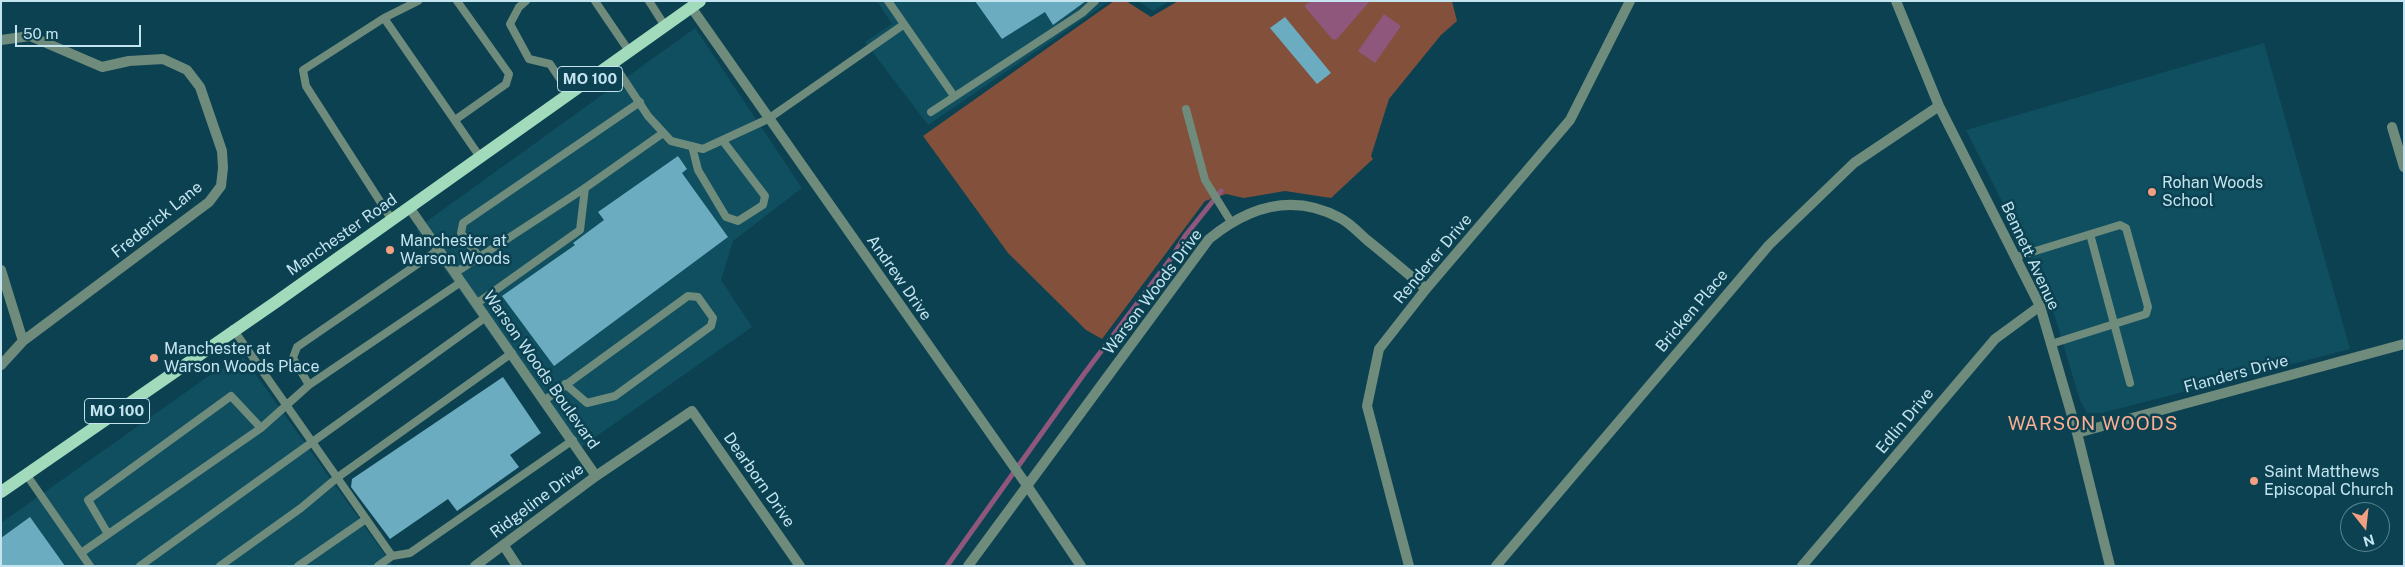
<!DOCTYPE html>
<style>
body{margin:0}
#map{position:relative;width:2405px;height:567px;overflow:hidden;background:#0b4150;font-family:"Public Sans",sans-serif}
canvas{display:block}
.frame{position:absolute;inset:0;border:2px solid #c4e4ef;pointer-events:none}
.north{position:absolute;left:2340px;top:502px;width:50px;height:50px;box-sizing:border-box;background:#0b4150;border:1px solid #558290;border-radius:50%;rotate:164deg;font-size:14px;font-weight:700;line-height:20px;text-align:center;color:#c4e4ef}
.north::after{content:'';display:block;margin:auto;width:18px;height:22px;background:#f2a081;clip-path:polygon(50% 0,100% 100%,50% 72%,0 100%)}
.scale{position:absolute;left:15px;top:25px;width:126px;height:22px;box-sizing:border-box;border:2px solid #c4e4ef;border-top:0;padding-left:6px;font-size:15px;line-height:18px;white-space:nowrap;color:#c4e4ef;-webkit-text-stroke:4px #0b4150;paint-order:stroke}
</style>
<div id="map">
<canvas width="2405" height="567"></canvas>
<div class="frame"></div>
<div class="north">N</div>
<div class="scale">50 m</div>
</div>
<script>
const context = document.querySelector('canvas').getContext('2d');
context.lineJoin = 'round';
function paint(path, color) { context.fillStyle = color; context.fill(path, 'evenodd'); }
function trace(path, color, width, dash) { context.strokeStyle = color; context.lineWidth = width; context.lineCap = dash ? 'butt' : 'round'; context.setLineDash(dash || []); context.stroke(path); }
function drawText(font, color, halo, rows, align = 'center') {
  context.font = font + ' "Public Sans",sans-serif'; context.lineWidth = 5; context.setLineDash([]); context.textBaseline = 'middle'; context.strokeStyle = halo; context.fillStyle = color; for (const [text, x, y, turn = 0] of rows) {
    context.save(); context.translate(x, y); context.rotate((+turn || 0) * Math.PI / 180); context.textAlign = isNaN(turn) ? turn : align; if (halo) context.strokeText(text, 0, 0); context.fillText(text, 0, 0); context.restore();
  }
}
const built = new Path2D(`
 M877,1H1110L928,125L865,42L892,24Z
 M1138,1H1170L1153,11Z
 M695,28L802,188L733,241L721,280L752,327L574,452L416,229Z
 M2264,43L2350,349L2102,413H2087L2080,400L2047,291L1966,130Z
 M244,358L393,566H1V523L210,375Z`);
const green = new Path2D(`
 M1114,1H1126L1151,17L1178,1H1452L1457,21L1441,35L1389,99L1371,156L1373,159L1331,198L1285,191L1244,198L1226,194L1205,201L1102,339L1086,330L1008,253L923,136Z`);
const water = new Path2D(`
 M1311,1H1370L1336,40L1332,39L1305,7V5Z
 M1384,14L1401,26L1375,63L1358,51Z`);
const stream = new Path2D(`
 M947,566L1084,374L1172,257L1185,236L1221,191`);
const building = new Path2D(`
 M975,1H1086L1053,25L1045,12L1002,39Z
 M1285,17L1331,73L1317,84L1270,28Z
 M678,156L687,169L682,173L728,237L554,366L502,296L575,245L573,243L604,220L598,212Z
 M503,377L541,433L510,455L519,467L457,511L448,499L390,539L351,487L352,479Z
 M30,517L65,566H1V538Z`);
const lane = new Path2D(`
 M526,1L519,7L510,24L529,59L550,64L570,94
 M595,1L629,51
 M649,1L665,26
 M888,1L954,96
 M384,18L418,1
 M613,63L648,116L671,141L703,149L768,119L903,25
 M1186,109L1205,180L1231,222
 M931,112L1082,13L1095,1
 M455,120L506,84L509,74L457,1
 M692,146L698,170L726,217L738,221L763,205L765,196L723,141
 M392,220L306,86L303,70L384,18L480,157
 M2090,234L2130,383
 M479,257L461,233L463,223L640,102
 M2016,257L2120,225L2126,228L2148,307L2146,314L2051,344
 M455,273L585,188L663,133
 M476,304L580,230L585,188
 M233,329L392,556L410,553L573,440
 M309,385L293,358L297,347L438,250
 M545,400L688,296L698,297L713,318L711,326L615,396L587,403L565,384
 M26,474L90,566
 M108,534L88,500L231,396L261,428
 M81,553L261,428L309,385L461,282
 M140,566L486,317
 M220,566L301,508L338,477L512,353
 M298,566L366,519
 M378,566L392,556`);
const street = new Path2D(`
 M1896,1L1939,106L2040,306L2077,433L2110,566
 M691,7L1026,484L1081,566
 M1,40L30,36L102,67L129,61L163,59L187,70L200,87L222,151L223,168L221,186L209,202L23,341L1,365
 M2392,127L2404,167
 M409,207L596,476
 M1,270L23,341
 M2077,433L2404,344
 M504,546L517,566
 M475,566L596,476L692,411L800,566
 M968,566L1209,239C1248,207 1292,192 1340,218C1350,223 1359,233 1367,240C1387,256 1407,273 1426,289
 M1409,566L1367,406L1379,349L1426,289L1570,120L1630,1
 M1496,566L1769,245L1854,163L1939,106
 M1802,566L1995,339L2040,306`);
const primary = new Path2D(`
 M1,492L276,302L700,1`);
const markers = [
 [2152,192,5,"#f2a081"],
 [390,250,5,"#f2a081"],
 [154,358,5,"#f2a081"],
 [2254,481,5,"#f2a081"]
];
const shields = [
 [590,79,65],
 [117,411,65]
];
const shieldNames = [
 ["MO 100",590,79],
 ["MO 100",117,411]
];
const poiNames = [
 ["Rohan Woods",2162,183],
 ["School",2162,201],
 ["Manchester at",400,241],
 ["Warson Woods",400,259],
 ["Manchester at",164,349],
 ["Warson Woods Place",164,367],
 ["Saint Matthews",2264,472],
 ["Episcopal Church",2264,490]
];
const streetNames = [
 ["Frederick Lane",157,220,-39],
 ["Manchester Road",342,235,-35],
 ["Bennett Avenue",2030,256,65],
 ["Renderer Drive",1433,259,-50],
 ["Andrew Drive",899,278,55],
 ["Warson Woods Drive",1153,292,-53],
 ["Bricken Place",1692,311,-50],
 ["Warson Woods Boulevard",541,370,55],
 ["Flanders Drive",2236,374,-15],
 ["Edlin Drive",1905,421,-50],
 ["Dearborn Drive",759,480,55],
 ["Ridgeline Drive",537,501,-37]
];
const quarterNames = [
 ["WARSON WOODS",2093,424]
];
paint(built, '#0f4f60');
paint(green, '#83503c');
paint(water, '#8e577b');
trace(stream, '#8e577b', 5);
paint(building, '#6bacc1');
trace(lane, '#6f8b7c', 8);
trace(street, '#6f8b7c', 10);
trace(primary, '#a1dbbc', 12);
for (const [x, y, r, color] of markers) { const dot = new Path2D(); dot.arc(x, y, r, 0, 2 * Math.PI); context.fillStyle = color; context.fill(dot); trace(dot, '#0b4150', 2); }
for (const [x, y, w] of shields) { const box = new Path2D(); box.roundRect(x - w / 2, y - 12.5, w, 25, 4); context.fillStyle = '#0b4150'; context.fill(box); trace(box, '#c4e4ef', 1); }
drawText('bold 15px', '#c4e4ef', null, shieldNames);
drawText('16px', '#c4e4ef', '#0b4150', poiNames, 'left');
drawText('16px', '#c4e4ef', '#0b4150', streetNames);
context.letterSpacing = '1px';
drawText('19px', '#fcae91', '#0b4150', quarterNames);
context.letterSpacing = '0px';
</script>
